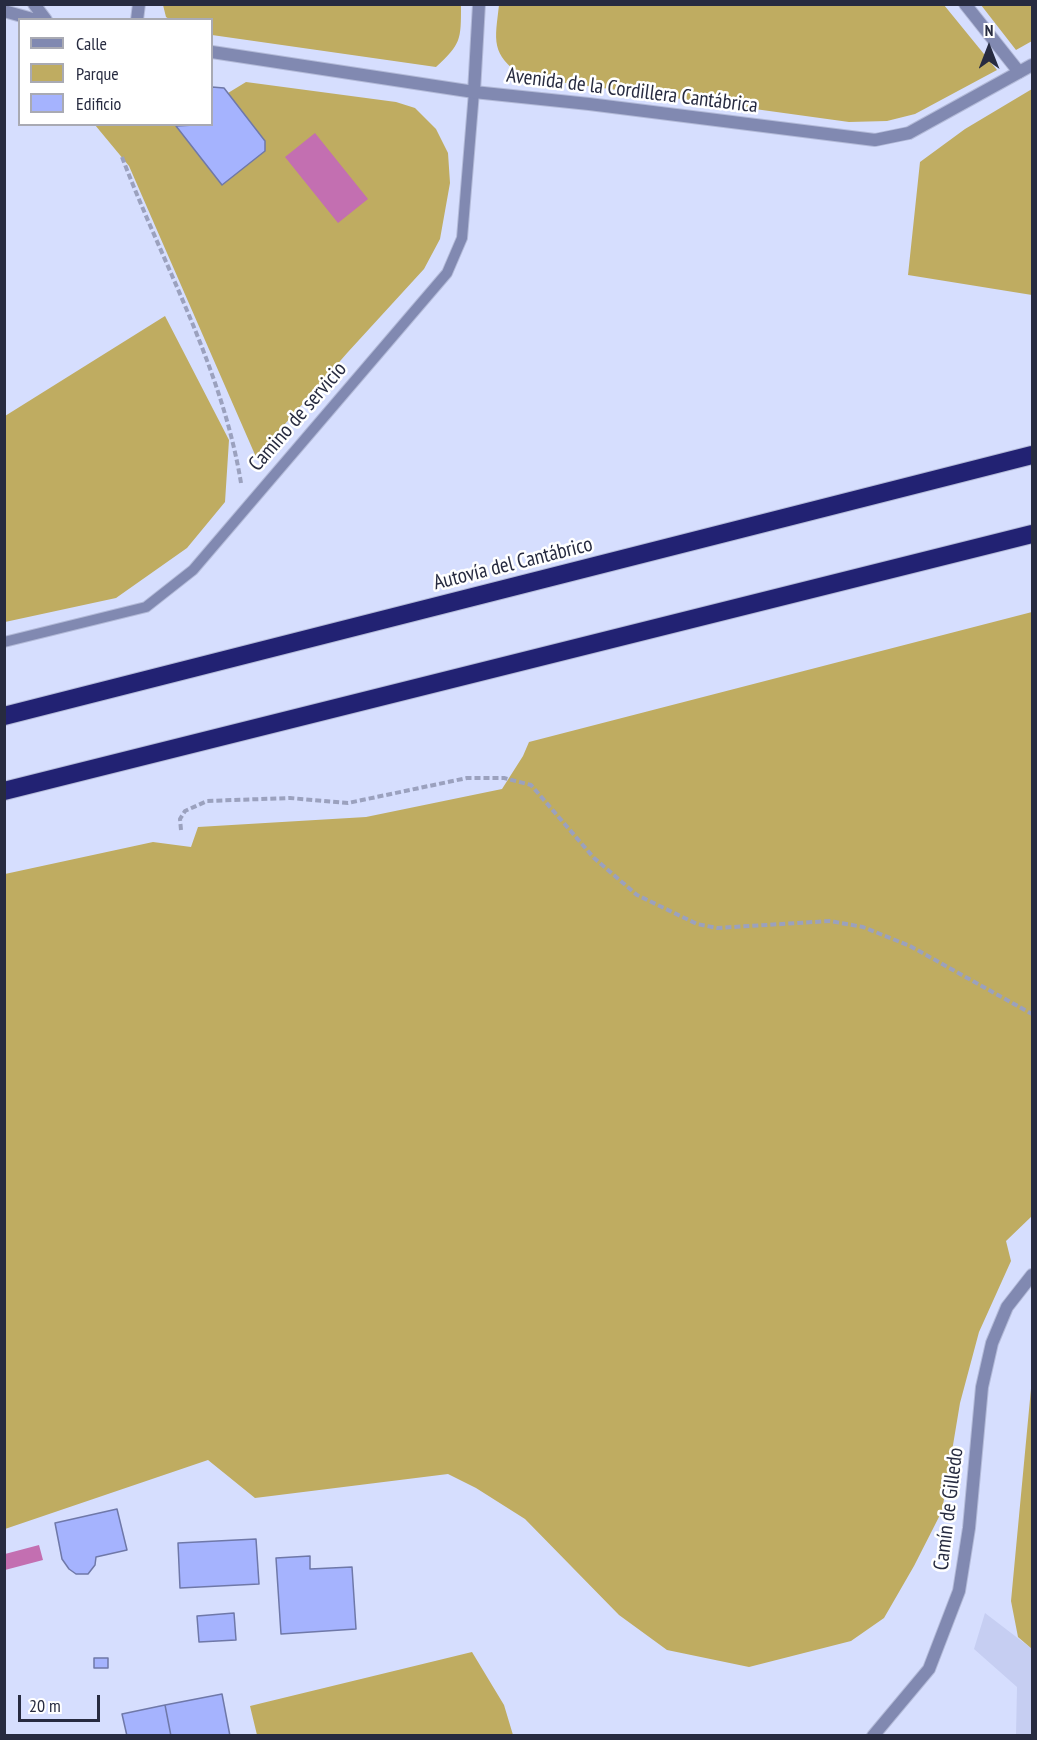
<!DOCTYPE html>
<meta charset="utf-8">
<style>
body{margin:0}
#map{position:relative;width:1037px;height:1740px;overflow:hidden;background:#d6defe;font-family:"PT Sans Narrow",sans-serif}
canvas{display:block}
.frame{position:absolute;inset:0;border:6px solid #272b40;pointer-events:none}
.legend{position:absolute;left:18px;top:18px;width:195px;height:108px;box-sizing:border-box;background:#fff;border:2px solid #a9aab3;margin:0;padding:8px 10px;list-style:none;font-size:18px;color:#272b40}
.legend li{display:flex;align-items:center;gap:12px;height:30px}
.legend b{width:30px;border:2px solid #a9aab3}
.north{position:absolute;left:959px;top:18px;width:60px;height:60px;-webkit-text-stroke:4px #fff;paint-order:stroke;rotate:0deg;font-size:16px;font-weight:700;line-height:24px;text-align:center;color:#272b40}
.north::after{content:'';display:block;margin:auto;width:21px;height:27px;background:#272b40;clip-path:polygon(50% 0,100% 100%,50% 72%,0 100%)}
.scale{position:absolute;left:18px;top:1695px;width:82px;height:27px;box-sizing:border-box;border:3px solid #272b40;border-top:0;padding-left:8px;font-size:18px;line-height:21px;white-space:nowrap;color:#272b40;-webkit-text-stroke:4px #fff;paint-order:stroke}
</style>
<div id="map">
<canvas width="1037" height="1740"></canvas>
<div class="frame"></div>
<ul class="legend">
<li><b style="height:8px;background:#8189b1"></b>Calle</li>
<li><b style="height:16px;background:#bfac61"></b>Parque</li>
<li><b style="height:16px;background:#a5b3fe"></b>Edificio</li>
</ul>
<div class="north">N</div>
<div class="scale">20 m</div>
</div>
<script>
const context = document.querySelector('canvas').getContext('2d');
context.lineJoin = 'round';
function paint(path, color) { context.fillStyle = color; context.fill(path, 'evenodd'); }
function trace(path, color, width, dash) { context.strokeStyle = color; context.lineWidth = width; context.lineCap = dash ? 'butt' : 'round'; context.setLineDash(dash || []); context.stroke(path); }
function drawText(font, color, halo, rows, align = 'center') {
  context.font = font + ' "PT Sans Narrow",sans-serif'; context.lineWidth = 5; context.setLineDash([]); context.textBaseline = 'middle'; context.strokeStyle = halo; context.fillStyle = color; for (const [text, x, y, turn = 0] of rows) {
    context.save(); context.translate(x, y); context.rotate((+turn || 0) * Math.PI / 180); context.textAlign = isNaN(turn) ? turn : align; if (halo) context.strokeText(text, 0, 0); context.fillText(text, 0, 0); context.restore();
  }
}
const built = new Path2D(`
 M985,1613L1032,1649V1735H1016L1017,1687L974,1649Z`);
const green = new Path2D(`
 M163,5H452L461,6C461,40 461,44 436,67L212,35V20L169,19L166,17Z
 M499,5H944L997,70L915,114L887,121L849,122L523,77C490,53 495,41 499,5Z
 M981,5H1032V41L1016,50Z
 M246,82L396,102L415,108L436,129L448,153L450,183L440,239L424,269L348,352L256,457L129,166L95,125L212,124V87L224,88L228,93Z
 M1032,89V295L908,275L920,162L965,129Z
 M165,316L229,440L225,502L187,548L116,598L5,622V416Z
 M1032,612V1216L1006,1241L1011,1261L979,1332L960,1403L942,1511L914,1566L884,1618L851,1641L749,1667L667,1650L619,1615L525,1519L476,1488L448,1474L255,1498L208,1460L5,1529V874L153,842L191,847L198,827L366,817L502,789L523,756L529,742Z
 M1032,1378V1649L1018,1637L1011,1601Z
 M472,1652L504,1705L513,1735H257L250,1706Z`);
const water = new Path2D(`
 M315,133L368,199L338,223L285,157Z
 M39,1545L43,1560L5,1570V1554Z`);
const building = new Path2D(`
 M212,87L224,88L265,141V151L222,185L176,126L212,124Z
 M117,1509L127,1550L96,1557L95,1565L88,1574H76L69,1569L62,1559L55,1523Z
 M256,1539L259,1584L180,1588L178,1543Z
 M310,1556V1569L352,1567L356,1629L281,1634L276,1558Z
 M234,1613L236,1640L199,1642L197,1616Z
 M94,1658H108V1668H94Z
 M222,1694L230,1736H171L165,1705Z
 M165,1705L171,1736H127L122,1714Z`);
const path = new Path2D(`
 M122,157C163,265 222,367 241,483
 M181,830L180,819L185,811L207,801L290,798L348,803L467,778H504L531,785L594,858L637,895L697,924L717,928L830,921L863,927L910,946L1032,1014`);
const service = new Path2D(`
 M4,642L146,607L193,570L447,273L462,238L474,92`);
const pedestrian = new Path2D(`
 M965,4L1019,72`);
const minor = new Path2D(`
 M34,4L46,20
 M4,11L36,20
 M137,20L139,4
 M212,52L474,92L589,104L875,140L909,133L1032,65
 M474,92L479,4
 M873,1736L929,1669L959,1591L969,1528L982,1387L992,1343L1007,1307L1032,1275`);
const motorway = new Path2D(`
 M4,716L1032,455
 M4,791L1032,534`);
const streetNames = [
 ["Avenida de la Cordillera Cantábrica",632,91,7],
 ["Camino de servicio",298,417,-49],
 ["Autovía del Cantábrico",513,564,-14],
 ["Camín de Gilledo",949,1509,-83]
];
paint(built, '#c6cef2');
paint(green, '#bfac61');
paint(water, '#c36fb1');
paint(building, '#a5b3fe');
trace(building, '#6f78a8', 1.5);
trace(service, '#b3bad8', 12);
trace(pedestrian, '#b3bad8', 14);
trace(minor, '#b3bad8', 14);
trace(motorway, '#b3bad8', 20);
trace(path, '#9ba1be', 4, [6, 3]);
trace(service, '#8189b1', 10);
trace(pedestrian, '#8189b1', 12);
trace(minor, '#8189b1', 12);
trace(motorway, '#222273', 18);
drawText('21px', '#272b40', '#fff', streetNames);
</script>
